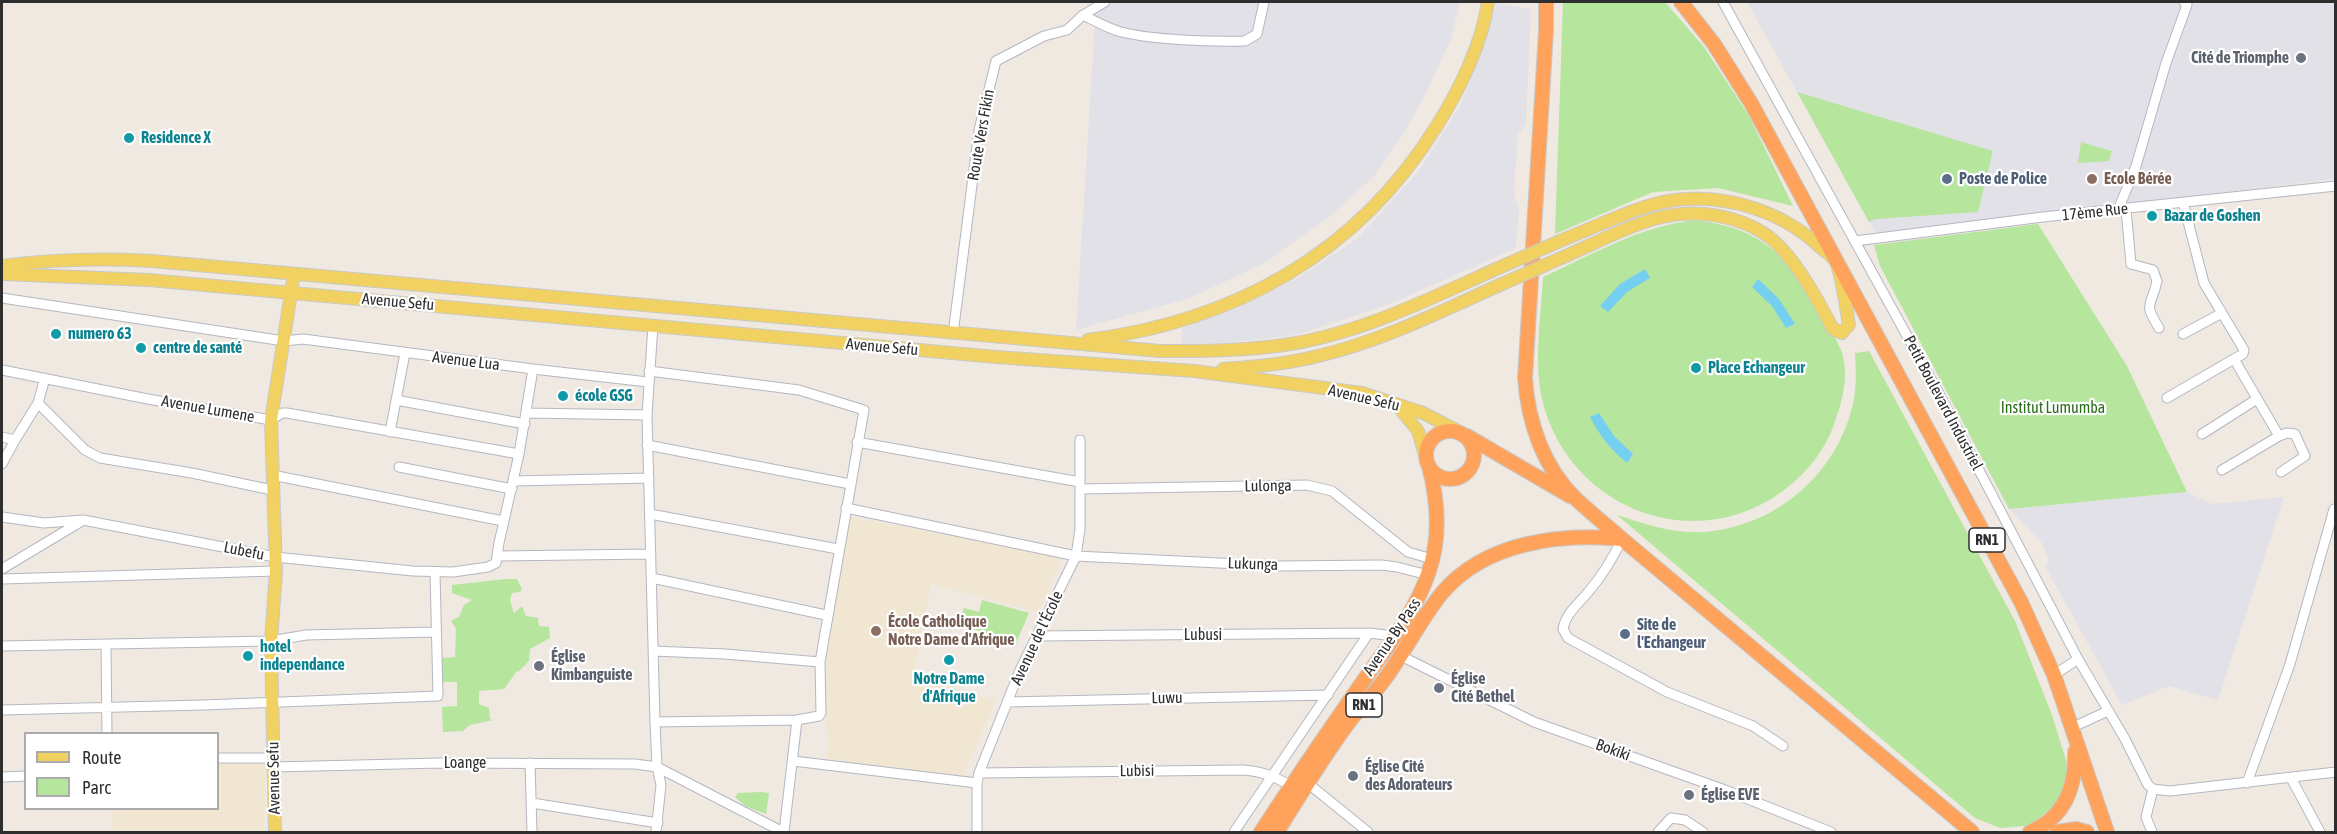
<!DOCTYPE html>
<meta charset="utf-8">
<style>
body{margin:0}
#map{position:relative;width:2337px;height:834px;overflow:hidden;background:#efe9e1;font-family:"Asap Condensed",sans-serif}
canvas{display:block}
.frame{position:absolute;inset:0;border:3px solid #2e2e2e;pointer-events:none}
.legend{position:absolute;left:24px;top:732px;width:195px;height:78px;box-sizing:border-box;background:#fff;border:2px solid #ababab;margin:0;padding:8px 10px;list-style:none;font-size:18px;color:#2e2e2e}
.legend li{display:flex;align-items:center;gap:12px;height:30px}
.legend b{width:30px;border:2px solid #ababab}
</style>
<div id="map">
<canvas width="2337" height="834"></canvas>
<div class="frame"></div>
<ul class="legend">
<li><b style="height:8px;background:#f2d163"></b>Route</li>
<li><b style="height:16px;background:#b6e59e"></b>Parc</li>
</ul>
</div>
<script>
const context = document.querySelector('canvas').getContext('2d');
context.lineJoin = 'round';
function paint(path, color) { context.fillStyle = color; context.fill(path, 'evenodd'); }
function trace(path, color, width, dash) { context.strokeStyle = color; context.lineWidth = width; context.lineCap = dash ? 'butt' : 'round'; context.setLineDash(dash || []); context.stroke(path); }
function drawText(font, color, halo, rows, align = 'center') {
  context.font = font + ' "Asap Condensed",sans-serif'; context.lineWidth = 4.5; context.setLineDash([]); context.textBaseline = 'middle'; context.strokeStyle = halo; context.fillStyle = color; for (const [text, x, y, turn = 0] of rows) {
    context.save(); context.translate(x, y); context.rotate((+turn || 0) * Math.PI / 180); context.textAlign = isNaN(turn) ? turn : align; if (halo) context.strokeText(text, 0, 0); context.fillText(text, 0, 0); context.restore();
  }
}
const industrial = new Path2D(`
 M1096,2H1460L1451,39L1426,93L1405,131L1374,176L1328,218L1262,264L1190,298L1076,330Z
 M1747,2H2335V179L1876,234Z
 M1497,3L1531,9L1526,124L1518,135L1514,193L1519,209L1516,248L1390,304L1296,335L1226,343L1182,344V328L1238,308L1301,276L1358,238L1418,172L1461,104Z
 M2187,492L2212,504L2284,497L2218,700L2169,686L2122,705L2045,566L2049,560L2042,543L2009,509Z`);
const education = new Path2D(`
 M850,517L1064,556L1038,612L931,584L913,676L996,701L962,779L828,759L825,685L828,650Z
 M218,763H265L264,832H113L112,809L218,808Z`);
const green = new Path2D(`
 M1563,2H1665L1704,47L1749,116L1793,206L1718,188L1653,192L1555,234Z
 M1797,92L1993,151L1978,212L1876,219L1869,222Z
 M2081,142L2112,151L2109,161L2078,163Z
 M1695,220C1758,228 1783,250 1815,305C1822,317 1840,343 1843,356C1848,376 1843,399 1836,418C1827,449 1806,475 1780,493C1691,556 1570,507 1543,403C1533,363 1541,318 1543,277C1593,254 1641,226 1695,220Z
 M2038,224L2127,366L2187,492L2009,509L1880,266L1874,245Z
 M1869,351L2015,621L2052,715L2066,760L2067,771L2061,795L2054,806L2035,821L2024,826L2000,828L1975,818L1617,515C1645,524 1673,534 1703,532C1774,527 1834,477 1852,408C1857,390 1856,371 1855,353Z
 M506,579H517L522,589L520,592L512,593L510,600L514,613L522,606L526,616L538,618L539,626L549,627L550,638L530,649L529,661L518,672L517,671L504,689L479,691V704L489,708L490,719L493,720L470,725L463,731L443,732L442,707L457,706V682H440L441,658L455,657L456,629L451,621L459,617L464,605L472,600L452,593V585Z
 M982,600L1029,613L1016,643L959,625L964,608L979,612Z
 M761,792L769,793L766,814L745,806L735,797L738,793Z`);
const water = new Path2D(`
 M1645,269L1650,278L1627,292L1608,312L1600,306L1620,284Z
 M1758,279L1779,299L1795,324L1786,328L1772,306L1752,287Z
 M1599,413L1614,436L1633,454L1627,463C1611,450 1600,436 1590,417Z`);
const minor = new Path2D(`
 M1723,2L1938,392L2078,659L2125,739L2148,785L2153,789L2170,791L2336,772
 M1083,15C1095,21 1107,28 1121,32C1154,40 1211,42 1245,41L1257,34L1264,2
 M2183,202L2204,283L2244,350L2243,354L2234,359L2279,436L2222,470
 M2126,209L2131,264L2153,270L2157,281C2152,307 2142,301 2159,328
 M2118,210L2136,166L2166,63L2187,5L2184,2
 M1855,241L2043,217L2336,186
 M2,298L284,341L303,339L533,369L648,382
 M653,325L647,415L655,722L657,767L661,785L656,832
 M953,334L979,130L996,61L1044,36L1067,30L1083,15L1105,2
 M2183,334L2222,313
 M2,370L153,400L271,420L282,413H287L519,454
 M649,371L799,390L864,410L820,662L821,713L819,716L797,720L655,722
 M2167,398L2234,359
 M396,400L525,424
 M38,403L85,450L100,458L192,473L272,490
 M527,413L647,415
 M390,432L405,353
 M2202,434L2257,399
 M2279,436L2287,433L2295,434L2305,456L2281,472
 M2,437L15,440L38,403L45,378
 M857,442L1080,482
 M647,445L850,484
 M2,464L15,440
 M399,467L512,489
 M272,475L503,521
 M514,481L649,478
 M1080,489L1307,485L1332,491L1408,552L1432,559
 M846,508L1076,556L1280,566L1381,565L1397,567L1428,575
 M650,514L838,549
 M2,517L44,523L83,520L275,557L413,571L453,572L488,567L496,563L499,543L519,454L533,369
 M1622,539C1613,558 1602,576 1589,591C1579,604 1566,612 1563,629L1568,638L1667,692L1753,726L1783,746
 M498,556L651,554
 M2,569L82,521
 M652,578L826,615
 M2,579L276,571
 M1036,636L1369,633L1394,636
 M106,645L107,734
 M2,646L271,641L306,635L435,632
 M653,651L725,654L820,662
 M1401,656L1534,722L1725,790L1831,832
 M2054,675L2078,659
 M1007,702L1328,695
 M2,710L203,705L438,696L435,572
 M2071,728L2108,711
 M218,758H274
 M793,761L977,783
 M530,763L532,832
 M274,767L441,763L635,764L657,767L783,832
 M979,773L1242,770C1261,771 1274,776 1291,786
 M2,777L26,776
 M2291,778L2320,832
 M1305,781L1368,832
 M2247,783L2290,664L2334,509
 M532,803L658,823
 M784,832L797,720
 M977,832V783L979,773L1020,670L1076,556L1080,529V440
 M1234,832L1369,633
 M1658,832L1671,818L1685,820L1703,832
 M2152,832L2146,817L2153,789`);
const major = new Path2D(`
 M1567,238C1601,225 1638,205 1675,200C1727,194 1781,211 1819,246C1824,251 1833,256 1836,262C1841,273 1847,312 1849,325L1842,333L1833,329C1818,301 1803,272 1781,248C1753,217 1701,208 1662,217C1629,225 1598,242 1568,255
 M2,266C54,259 99,258 152,261L1160,351C1201,351 1243,351 1284,345C1361,334 1433,297 1503,266
 M2,274L149,280L996,357L1194,371L1362,393L1423,413L1464,434
 M1088,340C1235,321 1357,254 1436,127C1459,91 1482,44 1488,2
 M1223,369C1254,367 1287,364 1318,356C1382,341 1442,311 1502,284
 M1398,406L1418,431L1426,458
 M275,832L271,641L276,571L271,420L294,274`);
const highway = new Path2D(`
 M1546,2V31L1525,378C1528,422 1543,467 1576,499C1591,513 1607,526 1622,539L1972,832
 M1681,2L1714,44L1751,103L2021,602L2054,675L2107,832
 M1426 455a24 24 0 1 1 48 0a24 24 0 1 1-48 0Z
 M1467,436L1570,496
 M1261,832C1294,781 1329,730 1364,680C1387,647 1415,613 1428,574C1441,538 1438,502 1429,466
 M1277,832C1300,795 1323,757 1349,722C1360,708 1373,695 1384,680C1405,652 1420,620 1442,593C1485,542 1560,533 1622,539
 M2030,832C2064,818 2076,788 2075,752
 M2057,832L2076,829L2087,832`);
const majorBridge = new Path2D(`
 M1503,266L1567,238
 M1502,284L1568,255`);
const markers = [
 [2301,58,6,"#6b7280"],
 [129,138,6,"#0f9aa8"],
 [1947,179,6,"#5c6f8a"],
 [2092,179,6,"#8d6e63"],
 [2152,216,6,"#0f9aa8"],
 [56,334,6,"#0f9aa8"],
 [141,348,6,"#0f9aa8"],
 [1696,368,6,"#0f9aa8"],
 [563,396,6,"#0f9aa8"],
 [876,631,6,"#8d6e63"],
 [1625,634,6,"#5c6f8a"],
 [248,656,6,"#0f9aa8"],
 [949,660,6,"#0f9aa8"],
 [539,666,6,"#6b7280"],
 [1439,688,6,"#6b7280"],
 [1353,776,6,"#6b7280"],
 [1689,795,6,"#6b7280"]
];
const shields = [
 [1987,540,36],
 [1364,705,36]
];
const shieldNames = [
 ["RN1",1987,540],
 ["RN1",1364,705]
];
const worshipNames = [
 ["Cité de Triomphe",2289,58,"right"],
 ["Église",551,657],
 ["Kimbanguiste",551,675],
 ["Église",1451,679],
 ["Cité Bethel",1451,697],
 ["Église Cité",1365,767],
 ["des Adorateurs",1365,785],
 ["Église EVE",1701,795]
];
const streetNames = [
 ["Route Vers Fikin",981,135,-80],
 ["17ème Rue",2095,212,-6],
 ["Avenue Sefu",398,302,5],
 ["Avenue Sefu",882,347,5],
 ["Avenue Lua",466,361,7],
 ["Avenue Sefu",1364,398,13],
 ["Petit Boulevard Industriel",1943,403,62],
 ["Avenue Lumene",208,409,10],
 ["Lulonga",1268,486,-1],
 ["Lubefu",244,551,11],
 ["Lukunga",1253,564,2],
 ["Lubusi",1203,635],
 ["Avenue By Pass",1392,637,-56],
 ["Avenue de l'École",1037,638,-65],
 ["Luwu",1167,698,-1],
 ["Bokiki",1613,750,20],
 ["Loange",465,763],
 ["Lubisi",1137,771,-1],
 ["Avenue Sefu",274,778,-91]
];
const cultureNames = [
 ["Residence X",141,138],
 ["Bazar de Goshen",2164,216],
 ["numero 63",68,334],
 ["centre de santé",153,348],
 ["Place Echangeur",1708,368],
 ["école GSG",575,396],
 ["hotel",260,647],
 ["independance",260,665],
 ["Notre Dame",949,679,"center"],
 ["d'Afrique",949,697,"center"]
];
const serviceNames = [
 ["Poste de Police",1959,179],
 ["Site de",1637,625],
 ["l'Echangeur",1637,643]
];
const educationNames = [
 ["Ecole Bérée",2104,179],
 ["École Catholique",888,622],
 ["Notre Dame d'Afrique",888,640]
];
const parkNames = [
 ["Institut Lumumba",2053,408]
];
paint(industrial, '#e3e1e8');
paint(education, '#f0e6d1');
paint(green, '#b6e59e');
paint(water, '#75cff0');
trace(minor, '#b4b7c1', 11);
trace(major, '#c9c9c9', 14);
trace(highway, '#c9c9c9', 16);
trace(minor, '#fff', 9);
trace(major, '#f2d163', 12);
trace(highway, '#ffa35c', 14);
trace(majorBridge, '#c9c9c9', 14, []);
trace(majorBridge, '#f2d163', 12);
for (const [x, y, r, color] of markers) { const dot = new Path2D(); dot.arc(x, y, r, 0, 2 * Math.PI); context.fillStyle = color; context.fill(dot); trace(dot, '#fff', 2); }
for (const [x, y, w] of shields) { const box = new Path2D(); box.roundRect(x - w / 2, y - 12, w, 24, 4.5); context.fillStyle = '#fff'; context.fill(box); trace(box, '#2e2e2e', 1.5); }
drawText('bold 15px', '#2e2e2e', null, shieldNames);
drawText('bold 16px', '#5b616d', '#fff', worshipNames, 'left');
drawText('16px', '#2e2e2e', '#fff', streetNames);
drawText('bold 16px', '#0d838f', '#fff', cultureNames, 'left');
drawText('bold 16px', '#4e5e75', '#fff', serviceNames, 'left');
drawText('bold 16px', '#785e54', '#fff', educationNames, 'left');
drawText('16px', '#2c6e1b', '#fff', parkNames);
</script>
